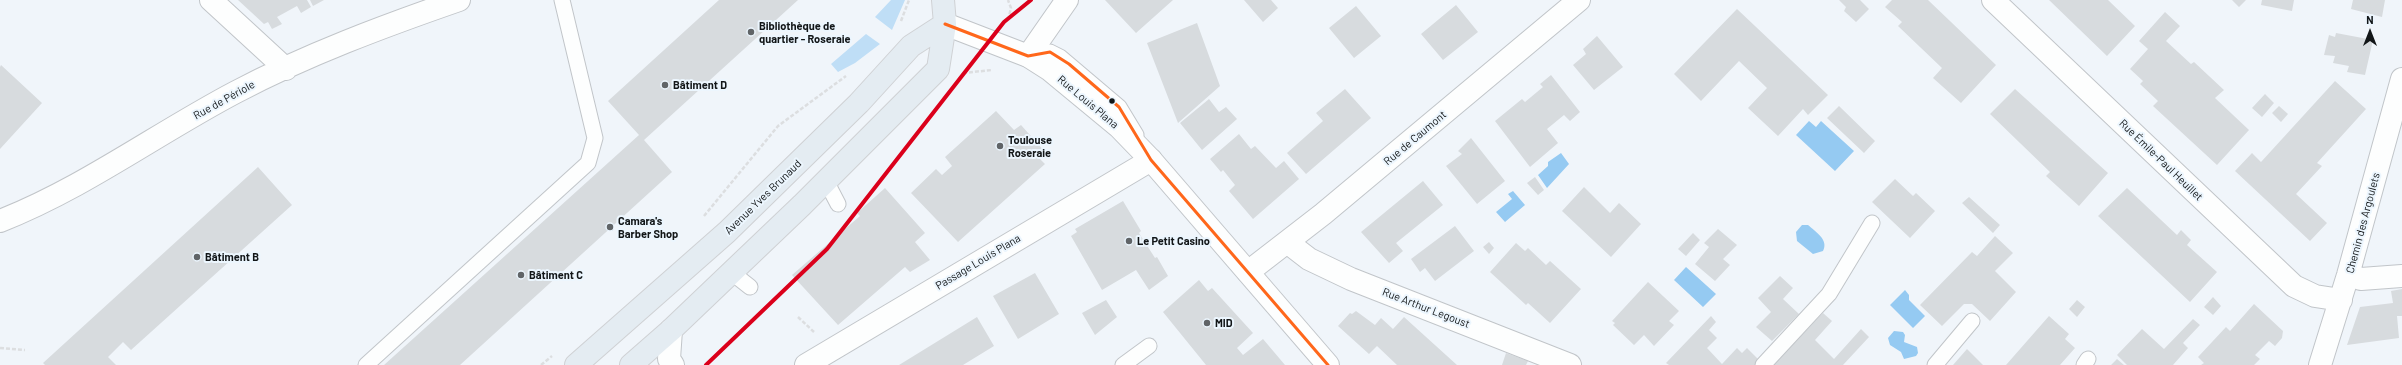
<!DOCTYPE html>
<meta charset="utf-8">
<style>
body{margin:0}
#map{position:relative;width:2402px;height:365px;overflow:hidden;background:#f0f5fa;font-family:Barlow,sans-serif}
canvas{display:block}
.north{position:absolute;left:2350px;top:12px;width:40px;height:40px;-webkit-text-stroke:3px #ecf6fe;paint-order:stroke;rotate:0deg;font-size:11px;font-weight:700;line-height:16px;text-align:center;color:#121618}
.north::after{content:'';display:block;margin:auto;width:14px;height:18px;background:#121618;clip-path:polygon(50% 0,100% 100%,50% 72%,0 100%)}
</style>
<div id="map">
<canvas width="2402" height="365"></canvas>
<div class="north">N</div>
</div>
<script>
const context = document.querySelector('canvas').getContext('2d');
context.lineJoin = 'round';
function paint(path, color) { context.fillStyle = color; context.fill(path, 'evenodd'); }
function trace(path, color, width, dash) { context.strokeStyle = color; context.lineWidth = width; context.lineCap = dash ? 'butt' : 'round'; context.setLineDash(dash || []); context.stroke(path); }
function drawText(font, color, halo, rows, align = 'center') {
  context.font = font + ' Barlow,sans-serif'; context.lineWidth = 4; context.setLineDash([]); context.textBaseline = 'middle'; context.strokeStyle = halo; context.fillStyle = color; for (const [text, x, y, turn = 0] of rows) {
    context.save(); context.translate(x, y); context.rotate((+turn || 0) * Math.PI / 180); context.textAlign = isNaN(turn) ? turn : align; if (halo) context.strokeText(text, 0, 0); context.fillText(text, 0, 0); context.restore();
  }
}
const green = new Path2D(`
 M891,0H905L892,30L875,17Z
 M866,34L880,44L855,63L838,72L831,64Z`);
const water = new Path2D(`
 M1809,121L1816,127L1821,121L1854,151L1835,171L1796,135Z
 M1561,153L1569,164L1547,188L1538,175L1548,166V162Z
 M1513,191L1525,205L1505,222L1496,212L1512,199L1508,194Z
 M1802,225H1808C1816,232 1829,240 1823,251L1813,254L1797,241L1796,232Z
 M1686,267L1716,294L1703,307L1674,280Z
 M1905,290L1909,295V300L1925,316L1913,328L1890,305Z
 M1894,331L1903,332L1905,335L1904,342L1917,347L1918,353L1916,356L1904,359L1901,352L1890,345L1888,338Z`);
const building = new Path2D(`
 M238,0H307L311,7L301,13L297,6L277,17L282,24L272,29L268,22L264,24Z
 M310,0H324L313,6Z
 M719,0H798L644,140L672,172L460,365H384L639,135L608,101Z
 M1105,0H1173L1136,33Z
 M1244,0H1271L1278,8L1263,22Z
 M1839,0H1860L1869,9L1856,22L1844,11L1846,7Z
 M1892,0H1928L1996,65L1961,103L1933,78L1942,68L1898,26L1902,22L1885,7Z
 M2049,0H2108L2135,26L2107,56Z
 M2232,0H2246L2239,7Z
 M2262,0H2294L2292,11L2261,5Z
 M2353,0H2385L2382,17L2351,9Z
 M1456,5L1478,32L1443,60L1421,34Z
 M1356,6L1381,36L1354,58L1329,28Z
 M1737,9L1828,95L1808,115L1803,109L1778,136L1748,108L1767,88L1739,61L1701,101L1674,74Z
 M2165,12L2180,26L2166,41L2191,64L2194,62L2224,90L2215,98L2249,130L2217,165L2153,106L2158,101L2140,84L2143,81L2130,69L2148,49L2139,41Z
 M1197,23L1220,86L1178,123L1147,43Z
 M2336,33L2373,40L2365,75L2347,72L2349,66L2333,63L2335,56L2324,55L2329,35L2335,37Z
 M1597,36L1623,67L1594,90L1573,65L1586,54L1583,49Z
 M1,65L42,103L0,149V67Z
 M1551,75L1580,112L1570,121L1564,115L1547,129L1558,143L1530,167L1495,121L1522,99L1525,102L1543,87L1540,84Z
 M2335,81L2366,109L2317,163L2322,166L2296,194L2327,223L2310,241L2235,171L2252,153L2261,162Z
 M1345,89L1371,118L1306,174L1287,153L1323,121L1316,113Z
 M2015,89L2108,173L2079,206L2046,176L2050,172L1990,114Z
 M2265,94L2274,103L2262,117L2252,108Z
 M1209,99L1219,112L1226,107L1237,119L1202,150L1180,123Z
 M1839,106L1875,141L1864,153L1827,118Z
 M2279,106L2288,114L2281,122L2272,113Z
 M996,111L1014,130L1021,125L1046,153L1040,159L1045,164L958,242L911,193L936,169L942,175L952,166L945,157Z
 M1239,134L1251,149L1255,146L1276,168L1284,161L1299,179L1253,219L1229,191L1235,185L1223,170L1221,172L1210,159Z
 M1471,138L1505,181L1477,204L1446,166L1462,154L1458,151Z
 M258,167L292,205L131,350L123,342L108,357L116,365H45L43,363Z
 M1535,177L1544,190L1538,195L1527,183Z
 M1895,179L1913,196L1916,193L1935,211L1910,238L1872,202Z
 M1423,181L1443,205L1396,243L1403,251L1389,263L1361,232Z
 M1584,187L1610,213L1619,203L1641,224L1611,257L1562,211Z
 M885,188L925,233L915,242L930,260L910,272L905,267L838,325L792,275L860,216L857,213Z
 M2127,188L2177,235L2181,230L2191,240L2187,245L2217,272L2190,302L2098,216Z
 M1969,197L2000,225L1993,233L1962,203Z
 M1123,201L1141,231L1139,233L1155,258L1157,257L1168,276L1149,290L1136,270L1102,290L1071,236L1077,232L1075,229Z
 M1455,226L1474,251L1435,281L1425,268L1420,272L1411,259Z
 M1718,229L1737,245L1723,259L1730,265L1715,281L1695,264L1709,247L1704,243Z
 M1693,233L1700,240L1686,256L1678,249Z
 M1995,236L2013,253L1995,271L2016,292L1990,321L1972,304H1964L1942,326L1920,305L1972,252L1977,256Z
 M1489,242L1494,248L1489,254L1483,247Z
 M1516,243L1525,251L1528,248L1546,265L1550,261L1581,289L1550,323L1528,303L1526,305L1490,272Z
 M1035,273L1059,314L1018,339L993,296Z
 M1780,276L1793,288L1783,299L1799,314L1772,341L1756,327L1771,312L1758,298Z
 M1199,280L1208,291L1212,288L1253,333L1237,348L1243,355L1263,339L1285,365H1206L1163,312Z
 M1648,282L1679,311L1669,321L1674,325L1654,346L1644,335L1634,345L1613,325L1615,323L1612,321Z
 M2402,289V316H2397L2399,338L2347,345L2360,307L2393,303L2391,291Z
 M2213,297L2221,306L2213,315L2204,307Z
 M1106,300L1117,317L1095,335L1082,313Z
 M2077,300L2085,307L2077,317L2069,309Z
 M2254,304L2283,331L2282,338L2275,346L2269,341L2255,355L2260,359L2254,365H2201L2204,363L2198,357L2226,327L2230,331Z
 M1356,311L1375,325L1381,318L1393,329L1404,317L1457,365H1397L1377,346L1369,354L1338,326L1350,313L1352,314Z
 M1823,313L1832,321L1815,340L1834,359L1861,329L1869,337L1843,365H1773Z
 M1711,316L1716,322L1709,330L1717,338L1707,348L1722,364L1737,348L1742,353L1747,348L1760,361L1756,365H1669L1666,363Z
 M2049,316L2069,334L2065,339L2075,348L2060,365H2006Z
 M977,317L994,346L963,365H899Z
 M2193,319L2200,325L2183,343L2188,348L2173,365H2127L2117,355L2142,329L2164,349Z
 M1967,349L1983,365H1953Z
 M1506,353L1528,361L1526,365H1502Z
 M2117,359L2124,365H2111Z`);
const path = new Path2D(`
 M1008,20L1011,8L1008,0
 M901,21L909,0
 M963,73L992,70
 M704,216L778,126L846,76
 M798,317L814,332
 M0,348L25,350
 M541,365L552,356`);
const service = new Path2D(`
 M1028,56L1050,52L1060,57L1119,107L1136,135
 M826,181L838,204
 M731,272L750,287
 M366,365L588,163L595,138L562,0
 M1123,365L1149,346
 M1763,365L1829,294L1872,223
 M1935,365L1972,321
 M2084,365L2088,359`);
const minor = new Path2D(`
 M211,0L286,69
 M1993,0L2294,286L2315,296L2341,300
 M1028,56L1067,0
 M0,221C84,188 156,134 236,92C306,55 384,26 459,0
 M1287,242L1309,259L1351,279L1570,365
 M1248,272L1323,214L1579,0
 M2348,275L2361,279L2402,276
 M671,330L669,359L673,365
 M806,365L1151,160
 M2320,365L2348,275L2402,79`);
const tertiary = new Path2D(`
 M945,24L1028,56L1050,70L1119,127L1151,160L1328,365`);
const primary = new Path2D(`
 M576,365L727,232L859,103L911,46L945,24
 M631,365L671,330L802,205L938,69L945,24L943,0`);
const bus1 = new Path2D(`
 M945,24L1028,56L1050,52L1069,64L1119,107L1151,160L1328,365`);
const metro1 = new Path2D(`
 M706,365L827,249L1004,22L1031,0`);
const markers = [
 [751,32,4,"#606467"],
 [665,85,4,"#606467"],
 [1112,101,3.5,"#121618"],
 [1000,146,4,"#606467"],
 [610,227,4,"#606467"],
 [1129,241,4,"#606467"],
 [197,257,4,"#606467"],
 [521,275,4,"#606467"],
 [1207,323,4,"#606467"]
];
const poiNames = [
 ["Bibliothèque de",759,26],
 ["quartier - Roseraie",759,39],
 ["Bâtiment D",673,85],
 ["Toulouse",1008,140],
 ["Roseraie",1008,153],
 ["Camara's",618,221],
 ["Barber Shop",618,234],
 ["Le Petit Casino",1137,241],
 ["Bâtiment B",205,257],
 ["Bâtiment C",529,275],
 ["MID",1215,323]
];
const streetNames = [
 ["Rue de Périole",224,100,-29],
 ["Rue Louis Plana",1088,102,40],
 ["Rue de Caumont",1415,138,-40],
 ["Rue Émile-Paul Heuillet",2161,160,44],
 ["Avenue Yves Brunaud",763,197,-44],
 ["Chemin des Argoulets",2363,223,-75],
 ["Passage Louis Plana",978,262,-31],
 ["Rue Arthur Legoust",1426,308,21]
];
paint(green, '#bfdef6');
paint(water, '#95caf2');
paint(building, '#d7dbde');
trace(service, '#c1c5c9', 17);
trace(minor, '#c1c5c9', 24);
trace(tertiary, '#c1c5c9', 24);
trace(primary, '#cfd1d4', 24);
trace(path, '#dcdee0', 2.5, [4, 2]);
trace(service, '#fdfefe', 15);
trace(minor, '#fdfefe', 22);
trace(tertiary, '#fdfefe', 22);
trace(primary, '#e4ecf2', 22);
trace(bus1, '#ff671b', 3);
trace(metro1, '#db001b', 4);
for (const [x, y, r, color] of markers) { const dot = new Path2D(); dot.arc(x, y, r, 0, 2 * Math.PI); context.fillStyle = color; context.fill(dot); trace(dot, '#ecf6fe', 1.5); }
drawText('bold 11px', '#121618', '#ecf6fe', poiNames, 'left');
drawText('11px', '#121618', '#ecf6fe', streetNames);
</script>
